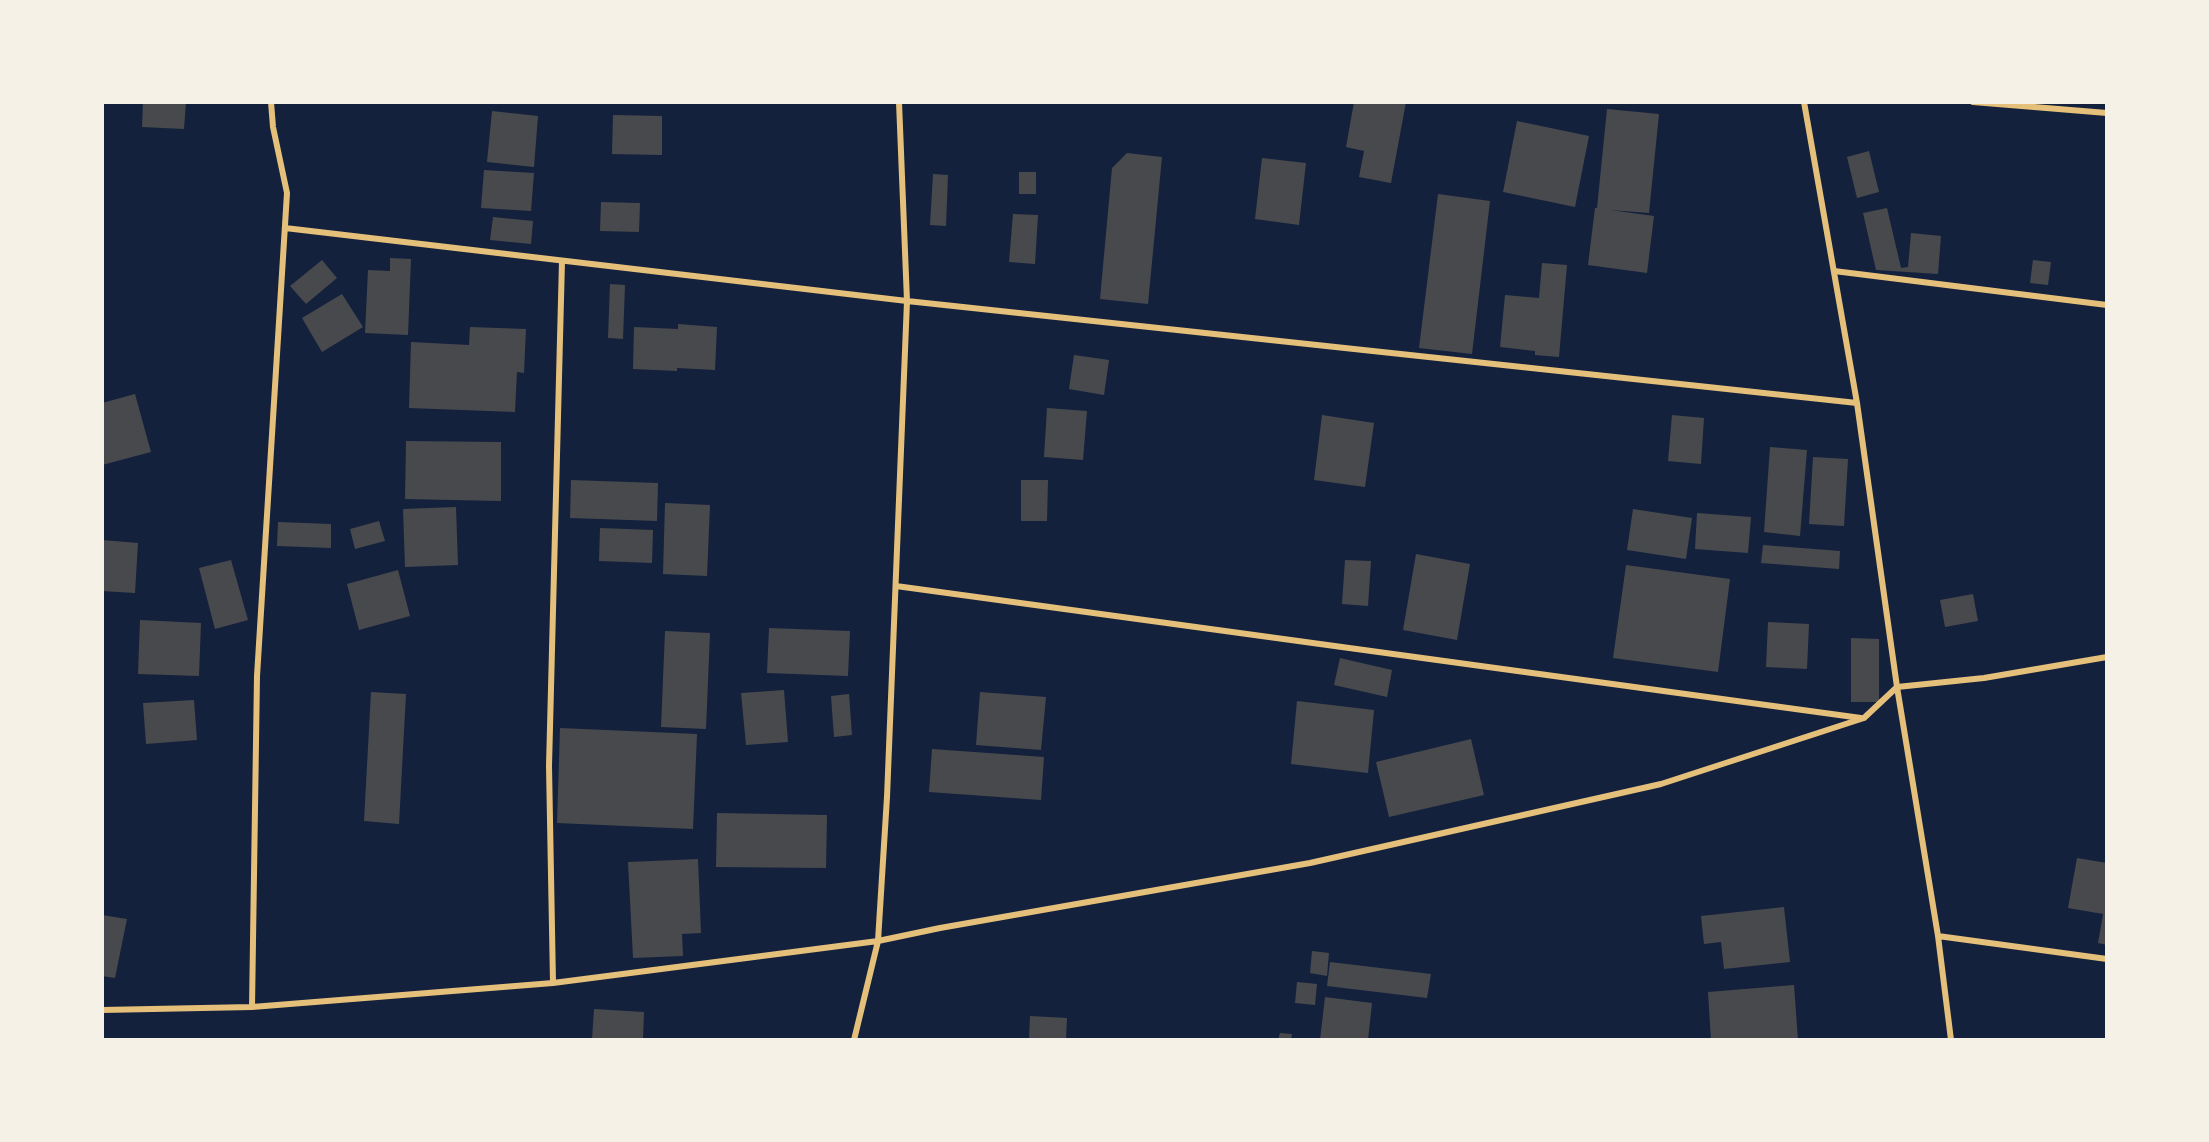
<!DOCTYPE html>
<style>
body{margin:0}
#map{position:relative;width:2209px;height:1142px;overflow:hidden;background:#14213d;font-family:Ubuntu,sans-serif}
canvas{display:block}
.frame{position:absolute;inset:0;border:104px solid #f6f1e7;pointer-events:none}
</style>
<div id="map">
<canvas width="2209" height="1142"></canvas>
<div class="frame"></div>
</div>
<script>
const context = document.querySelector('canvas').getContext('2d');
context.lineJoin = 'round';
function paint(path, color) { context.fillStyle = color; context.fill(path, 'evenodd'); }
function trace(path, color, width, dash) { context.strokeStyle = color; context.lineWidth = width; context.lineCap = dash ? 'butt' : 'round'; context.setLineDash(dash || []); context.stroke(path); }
const building = new Path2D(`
 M143,102H186L184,129L142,127Z
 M1354,102H1406L1391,183L1359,177L1364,151L1346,147Z
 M1607,109L1659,114L1649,213L1610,210L1654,216L1647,273L1588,265L1595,208H1597Z
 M492,111L538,116L534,167L487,162Z
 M613,115L662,116V155L612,154Z
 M1517,121L1589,136L1575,207L1503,192Z
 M1869,151L1879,192L1857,198L1847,157Z
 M1127,153L1162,157L1148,304L1100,299L1112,168Z
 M1262,158L1306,163L1299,225L1255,219Z
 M484,170L534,173L531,211L481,208Z
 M1019,172H1036V194H1019Z
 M933,174L948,175L946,226L930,225Z
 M1438,194L1490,201L1472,354L1419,348Z
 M601,202L640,203L639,232L600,231Z
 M1887,208L1901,268L1908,267L1911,233L1941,236L1938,274L1876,270L1863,213Z
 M1013,214L1038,215L1035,264L1009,262Z
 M493,217L533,221L531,244L490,240Z
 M390,258L411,259L408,335L365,333L368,270L390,271Z
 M322,260L337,278L306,304L290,286Z
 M2033,260L2051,262L2048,285L2030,283Z
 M1542,263L1567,265L1559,357L1535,355V351L1500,347L1505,295L1539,298Z
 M610,284L625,285L623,339L608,338Z
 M342,294L363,327L322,352L302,318Z
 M678,324L717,327L715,370L677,368V371L633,369L634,327L678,329Z
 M470,327L526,329L524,373L517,372L515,412L409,408L411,342L469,345Z
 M1074,355L1109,360L1104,395L1069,389Z
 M135,394L151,452L102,465V403Z
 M1047,408L1087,411L1083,460L1044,457Z
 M1322,415L1374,423L1365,487L1314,480Z
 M1672,415L1704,418L1701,464L1668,461Z
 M406,441L501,442V501L405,499Z
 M1770,447L1807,450L1800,536L1764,532Z
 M1813,457L1848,459L1844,526L1809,524Z
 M571,480L658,483L657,521L570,518Z
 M1021,480H1048L1047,521H1021Z
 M665,503L710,505L707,576L663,574Z
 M456,507L458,565L405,567L403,509Z
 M1633,509L1692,518L1686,559L1627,550Z
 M1697,513L1751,517L1748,553L1695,549Z
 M379,521L385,541L355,549L350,529Z
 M278,522L331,524V548L277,546Z
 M600,528L653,530L652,563L599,561Z
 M102,540L138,543L135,593L102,591Z
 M1763,545L1840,551L1839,569L1761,563Z
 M1416,554L1470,564L1457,640L1403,630Z
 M231,560L248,620L215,629L199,568Z
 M1345,560L1371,561L1368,606L1342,604Z
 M1626,565L1730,579L1718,672L1613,658Z
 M398,570L410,616L359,630L347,584Z
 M1973,594L1978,621L1945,627L1940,600Z
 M140,620L201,623L199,676L138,674Z
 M1768,622L1809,624L1807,669L1766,667Z
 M769,628L850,631L848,676L767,673Z
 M665,631L710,633L706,729L661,727Z
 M1851,638L1879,639V702H1851Z
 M1340,658L1392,670L1387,697L1334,685Z
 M784,690L788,742L746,745L741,693Z
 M371,692L406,694L399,824L364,821Z
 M980,692L1046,697L1041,750L976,745Z
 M849,694L852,735L834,737L831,696Z
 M194,700L197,740L146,744L143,703Z
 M1297,701L1374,710L1368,773L1291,764Z
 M560,728L697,734L693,829L557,823Z
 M1471,739L1484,795L1389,817L1376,762Z
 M932,749L1044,757L1041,800L929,792Z
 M717,813L827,815L826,868L716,867Z
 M2077,858L2107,863V945L2098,943L2103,914L2068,908Z
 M698,859L701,933L682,934L683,956L633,958L628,862Z
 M1784,907L1790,962L1724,969L1721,942L1704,944L1701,916Z
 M102,915L127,919L115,978L102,976Z
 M1312,951L1329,953L1327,976L1310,973Z
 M1330,962L1431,974L1427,998L1327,986Z
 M1297,982L1317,984L1315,1005L1295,1003Z
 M1794,985L1798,1040H1711L1708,992Z
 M1325,997L1372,1003L1368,1040H1320Z
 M594,1009L644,1012L643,1040H592Z
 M1030,1016L1067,1018L1066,1040H1029Z
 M1280,1033L1292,1034L1291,1040H1278Z`);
const minor = new Path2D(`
 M1804,102L1857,403L1897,687L1938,936L1951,1040
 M1973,102L2107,113
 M285,228L907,301L1857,403
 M1834,271L2107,305
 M896,586L1861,718
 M1938,936L2107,959
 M553,983L549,766L562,261
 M252,1007L257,676L287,193L273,127L271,102
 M102,1010L252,1007L553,983L878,941L940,928L1310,863L1661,784L1864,718L1897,687L1984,678L2107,657
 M854,1040L878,941L887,797L907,301L899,102`);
paint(building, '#48494c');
trace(minor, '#e5c07b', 6);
</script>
